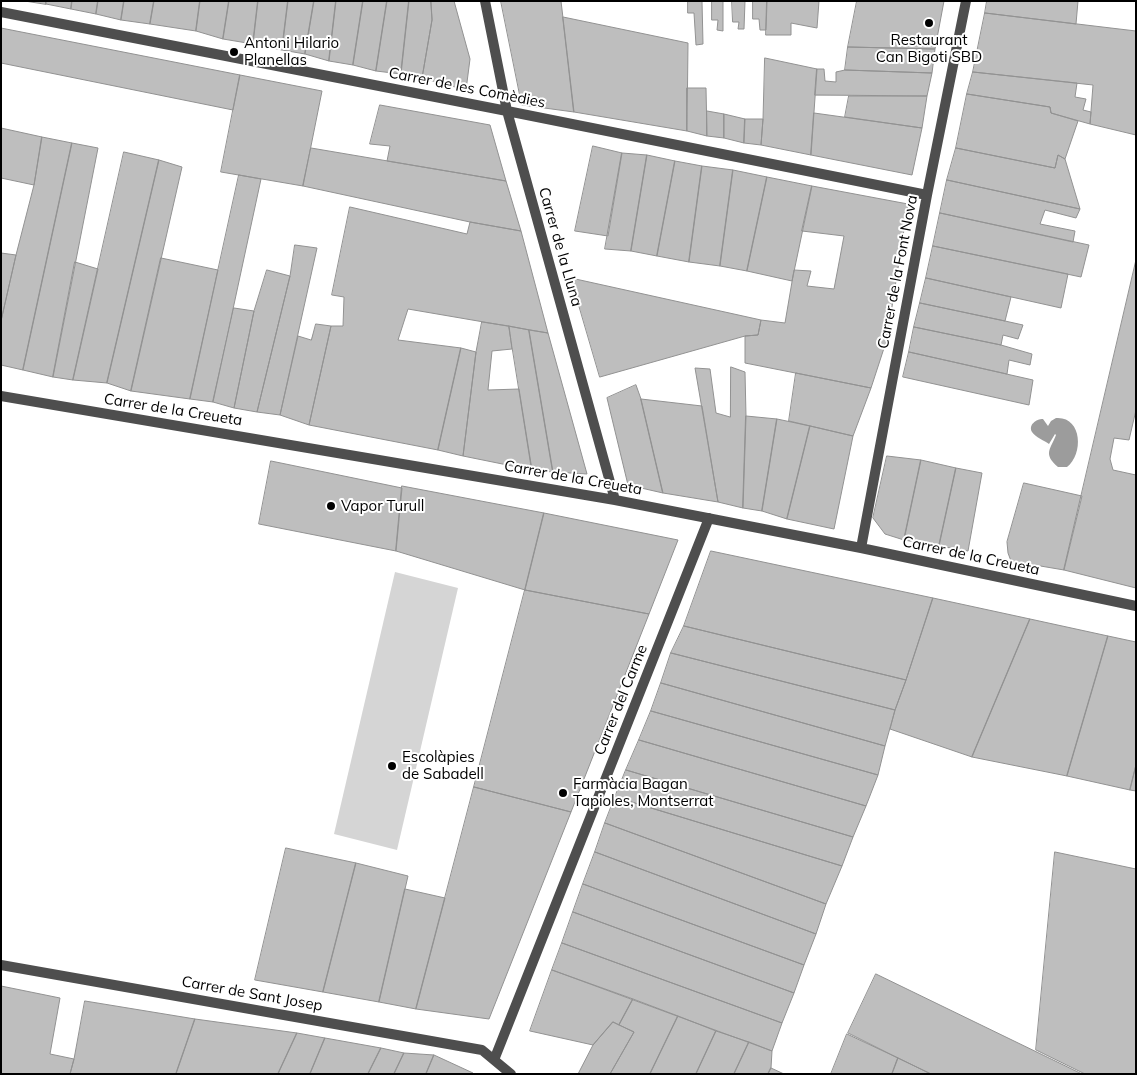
<!DOCTYPE html>
<meta charset="utf-8">
<style>
body{margin:0}
#map{position:relative;width:1137px;height:1075px;overflow:hidden;background:#fff;font-family:Mulish,sans-serif}
canvas{display:block}
.frame{position:absolute;inset:0;border:2px solid #000;pointer-events:none}
</style>
<div id="map">
<canvas width="1137" height="1075"></canvas>
<div class="frame"></div>
</div>
<script>
const context = document.querySelector('canvas').getContext('2d');
context.lineJoin = 'round';
function paint(path, color) { context.fillStyle = color; context.fill(path, 'evenodd'); }
function trace(path, color, width, dash) { context.strokeStyle = color; context.lineWidth = width; context.lineCap = dash ? 'butt' : 'round'; context.setLineDash(dash || []); context.stroke(path); }
function drawText(font, color, halo, rows, align = 'center') {
  context.font = font + ' Mulish,sans-serif'; context.lineWidth = 4; context.setLineDash([]); context.textBaseline = 'middle'; context.strokeStyle = halo; context.fillStyle = color; for (const [text, x, y, turn = 0] of rows) {
    context.save(); context.translate(x, y); context.rotate((+turn || 0) * Math.PI / 180); context.textAlign = isNaN(turn) ? turn : align; if (halo) context.strokeText(text, 0, 0); context.fillText(text, 0, 0); context.restore();
  }
}
const green = new Path2D(`
 M395,572L458,588L397,850L334,834Z`);
const water = new Path2D(`
 M1056,418C1082,416 1084,454 1067,467H1058C1043,454 1050,450 1056,435L1055,434L1049,444C1045,441 1035,437 1032,432C1028,425 1036,419 1043,419L1048,426L1051,421Z`);
const building = new Path2D(`
 M25,1H46V4Z
 M46,1H72L71,9L46,4Z
 M72,1H98L96,14L71,9Z
 M98,1H124L121,20L96,14Z
 M124,1H154L150,24L121,20Z
 M154,1H200L196,31L150,24Z
 M200,1H229L223,39L196,31Z
 M229,1H258L253,44L223,39Z
 M258,1H288L282,50L253,44Z
 M288,1H314L305,54L282,50Z
 M314,1H336L329,61L305,54Z
 M336,1H363L353,65L329,61Z
 M363,1H387L376,71L353,65Z
 M387,1H409L401,74L376,71Z
 M409,1H431L432,20L422,78L401,74Z
 M431,1H454L470,59L466,90L422,78L432,20Z
 M501,1H561L574,112L522,105Z
 M688,1H702L703,44L696,45L694,13H688Z
 M712,1H723V31L717,30L718,20H712Z
 M732,1H745L744,29H738L739,22H733Z
 M753,1H767L766,30H760L759,19H753Z
 M767,1H819L817,28L791,23V35H766Z
 M857,1H944L935,49L848,47Z
 M987,1H1078L1076,24L985,13Z
 M985,13L1136,31V135L1090,124L1093,85L973,72Z
 M563,17L688,43L687,131L574,112Z
 M1,28L240,75L233,110L1,63Z
 M848,47L935,49L932,73L845,70Z
 M765,58L817,69L811,155L761,145L763,119Z
 M817,69H824L825,81L836,82V72L845,70L932,73L927,96L815,95Z
 M973,72L1077,83L1075,97L1086,99L1083,110L1091,112L1090,124L1051,113L1050,107L967,94Z
 M240,75L322,91L303,186L221,172Z
 M687,88H706L707,136L687,131Z
 M967,94L1050,107L1051,113L1078,121L1065,159L1058,155L1055,168L956,148Z
 M849,96H927L922,128L845,117Z
 M380,105L490,125L506,181L387,161L390,146L370,144Z
 M707,111L724,114V138L707,136Z
 M814,113L922,128L912,175L811,155Z
 M724,114L745,119L744,143L724,138Z
 M745,119H763L761,145L744,143Z
 M1,128L42,137L34,185L1,178Z
 M42,137L72,143L23,370L1,365V321L16,255L34,185Z
 M72,143L98,148L53,377L23,370Z
 M593,146L622,153L608,236L575,231Z
 M311,148L506,181L521,231L470,222L303,186Z
 M956,148L1055,168L1058,155L1065,159L1080,209L947,180Z
 M124,152L159,160L107,383L73,380Z
 M622,153L647,155L631,251L605,249Z
 M647,155L675,161L657,256L631,251Z
 M159,160L182,167L131,391L107,383Z
 M675,161L702,166L689,262L657,256Z
 M702,166L733,170L720,266L689,262Z
 M733,170L767,177L747,271L720,266Z
 M239,175L261,179L213,402L190,399Z
 M767,177L812,186L792,281L747,271Z
 M947,180L1080,209L1076,218L1045,210L1040,224L1075,231L1073,242L940,213Z
 M812,186L908,204L887,339L871,388L745,363V336L758,335L761,320L785,323L794,270L811,271L807,286L834,289L844,236L802,231Z
 M350,207L467,234L470,222L521,231L548,333L408,309L398,340L461,348L438,450L309,425L331,326H343L344,297L332,295Z
 M940,213L1089,245L1081,277L933,246Z
 M295,245L317,248L280,415L257,412L290,276Z
 M933,246L1068,274L1061,308L926,278Z
 M1,253L16,255L1,321Z
 M161,258L218,270L190,399L131,391Z
 M1136,260V410L1129,440L1114,438L1110,459L1113,470L1136,475V588L1064,570Z
 M75,262L98,269L73,380L53,377Z
 M267,270L290,276L257,412L234,408L254,311Z
 M571,278L761,320L758,335L745,336L600,377Z
 M926,278L1011,297L1005,321L920,303Z
 M920,303L1005,321L1023,325L1018,339L1003,335L1001,345L914,327Z
 M234,308L254,311L234,408L213,402Z
 M482,322L509,326L512,349L492,351L488,390L519,389L532,470L463,456L476,352Z
 M316,324L331,326L309,425L280,415L298,336L311,340Z
 M509,326L529,330L553,472L532,470Z
 M914,327L1001,345L1032,354L1030,365L1009,360L1007,374L909,352Z
 M529,330L548,333L587,474L553,472Z
 M461,348L476,352L463,456L438,450Z
 M909,352L1033,380L1029,405L903,377Z
 M731,367L745,372L746,416L743,508L718,502L695,368L710,369L716,413L730,417Z
 M796,373L871,388L853,436L789,421Z
 M636,385L641,399L663,493L628,485L607,398Z
 M641,399L702,406L718,502L663,493Z
 M746,416L777,419L762,511L743,508Z
 M777,419L810,426L787,519L762,511Z
 M810,426L853,436L834,529L787,519Z
 M887,456L921,460L904,540L885,534L873,518Z
 M921,460L956,468L939,546L904,540Z
 M271,461L402,488L396,551L259,524Z
 M956,468L982,473L968,551L939,546Z
 M1024,483L1082,496L1064,570L1011,561L1008,553L1007,542Z
 M402,486L544,513L525,590L396,551Z
 M544,513L678,540L649,614L525,590Z
 M711,551L933,598L906,680L684,626Z
 M525,590L649,614L571,812L474,787Z
 M933,598L1030,619L972,757L890,729L895,710L906,680Z
 M1030,619L1108,636L1067,776L972,757Z
 M684,626L906,680L895,710L671,653Z
 M1108,636L1136,642V765L1130,790L1067,776Z
 M671,653L895,710L885,746L661,683Z
 M661,683L885,746L878,775L651,711Z
 M651,711L878,775L866,806L639,740Z
 M639,740L866,806L853,837L626,770Z
 M1136,765V791L1130,790Z
 M626,770L853,837L842,866L615,797Z
 M474,787L571,812L489,1019L416,1009Z
 M615,797L842,866L826,904L605,823Z
 M605,823L826,904L816,934L595,852Z
 M286,848L356,863L323,992L255,980Z
 M595,852L816,934L804,965L583,884Z
 M1055,852L1136,869V1074H1085L1036,1050Z
 M356,863L408,876L379,1002L323,992Z
 M583,884L804,965L794,993L573,912Z
 M405,889L445,898L416,1009L379,1002Z
 M573,912L794,993L782,1023L562,943Z
 M562,943L782,1023L772,1051L552,970Z
 M552,970L633,999L619,1025L613,1022L593,1045L530,1031Z
 M876,974L1082,1074H931L898,1058L848,1033Z
 M1,986L60,998L50,1054L74,1059L70,1074H1Z
 M633,999L678,1016L650,1074H610L634,1032L619,1025Z
 M85,1001L195,1019L176,1074H70L74,1059Z
 M678,1016L716,1031L696,1074H650Z
 M195,1019L297,1033L278,1074H176Z
 M613,1022L634,1032L610,1074H578L593,1045Z
 M716,1031L749,1042L734,1074H696Z
 M297,1033L325,1038L310,1074H278Z
 M847,1034L898,1058L892,1074H831Z
 M325,1038L381,1048L368,1074H310Z
 M749,1042L772,1051L771,1068L768,1074H734Z
 M381,1048L404,1053L394,1074H368Z
 M404,1053L434,1055L426,1074H394Z
 M434,1055L473,1073V1074H426Z
 M898,1058L931,1074H892Z
 M771,1068L784,1074H768Z`);
const street = new Path2D(`
 M485,1L507,111L615,500
 M1,12L507,111L927,195
 M1,396L615,500L861,548L1136,606
 M861,548L927,195L966,1
 M1,965L482,1050L511,1074
 M494,1060L709,518`);
const markers = [
 [929,23,5,"#000"],
 [234,52,5,"#000"],
 [331,506,5,"#000"],
 [392,766,5,"#000"],
 [563,793,5,"#000"]
];
const poiNames = [
 ["Restaurant",929,40,"center"],
 ["Can Bigoti SBD",929,57,"center"],
 ["Antoni Hilario",244,43],
 ["Planellas",244,60],
 ["Vapor Turull",341,506],
 ["Escolàpies",402,757],
 ["de Sabadell",402,774],
 ["Farmàcia Bagan",573,784],
 ["Tapioles, Montserrat",573,801]
];
const streetNames = [
 ["Carrer de les Comèdies",467,88,11],
 ["Carrer de la Lluna",560,247,74],
 ["Carrer de la Font Nova",898,272,-79],
 ["Carrer de la Creueta",173,410,9],
 ["Carrer de la Creueta",573,478,10],
 ["Carrer de la Creueta",971,556,12],
 ["Carrer del Carme",621,700,-68],
 ["Carrer de Sant Josep",252,994,10]
];
paint(green, '#d5d5d5');
paint(water, '#9c9c9c');
paint(building, '#bebebe');
trace(building, '#929292', 1);
trace(street, '#4e4e4e', 10);
for (const [x, y, r, color] of markers) { const dot = new Path2D(); dot.arc(x, y, r, 0, 2 * Math.PI); context.fillStyle = color; context.fill(dot); trace(dot, '#fff', 2); }
drawText('15px', '#000', '#fff', poiNames, 'left');
drawText('15px', '#000', '#fff', streetNames);
</script>
